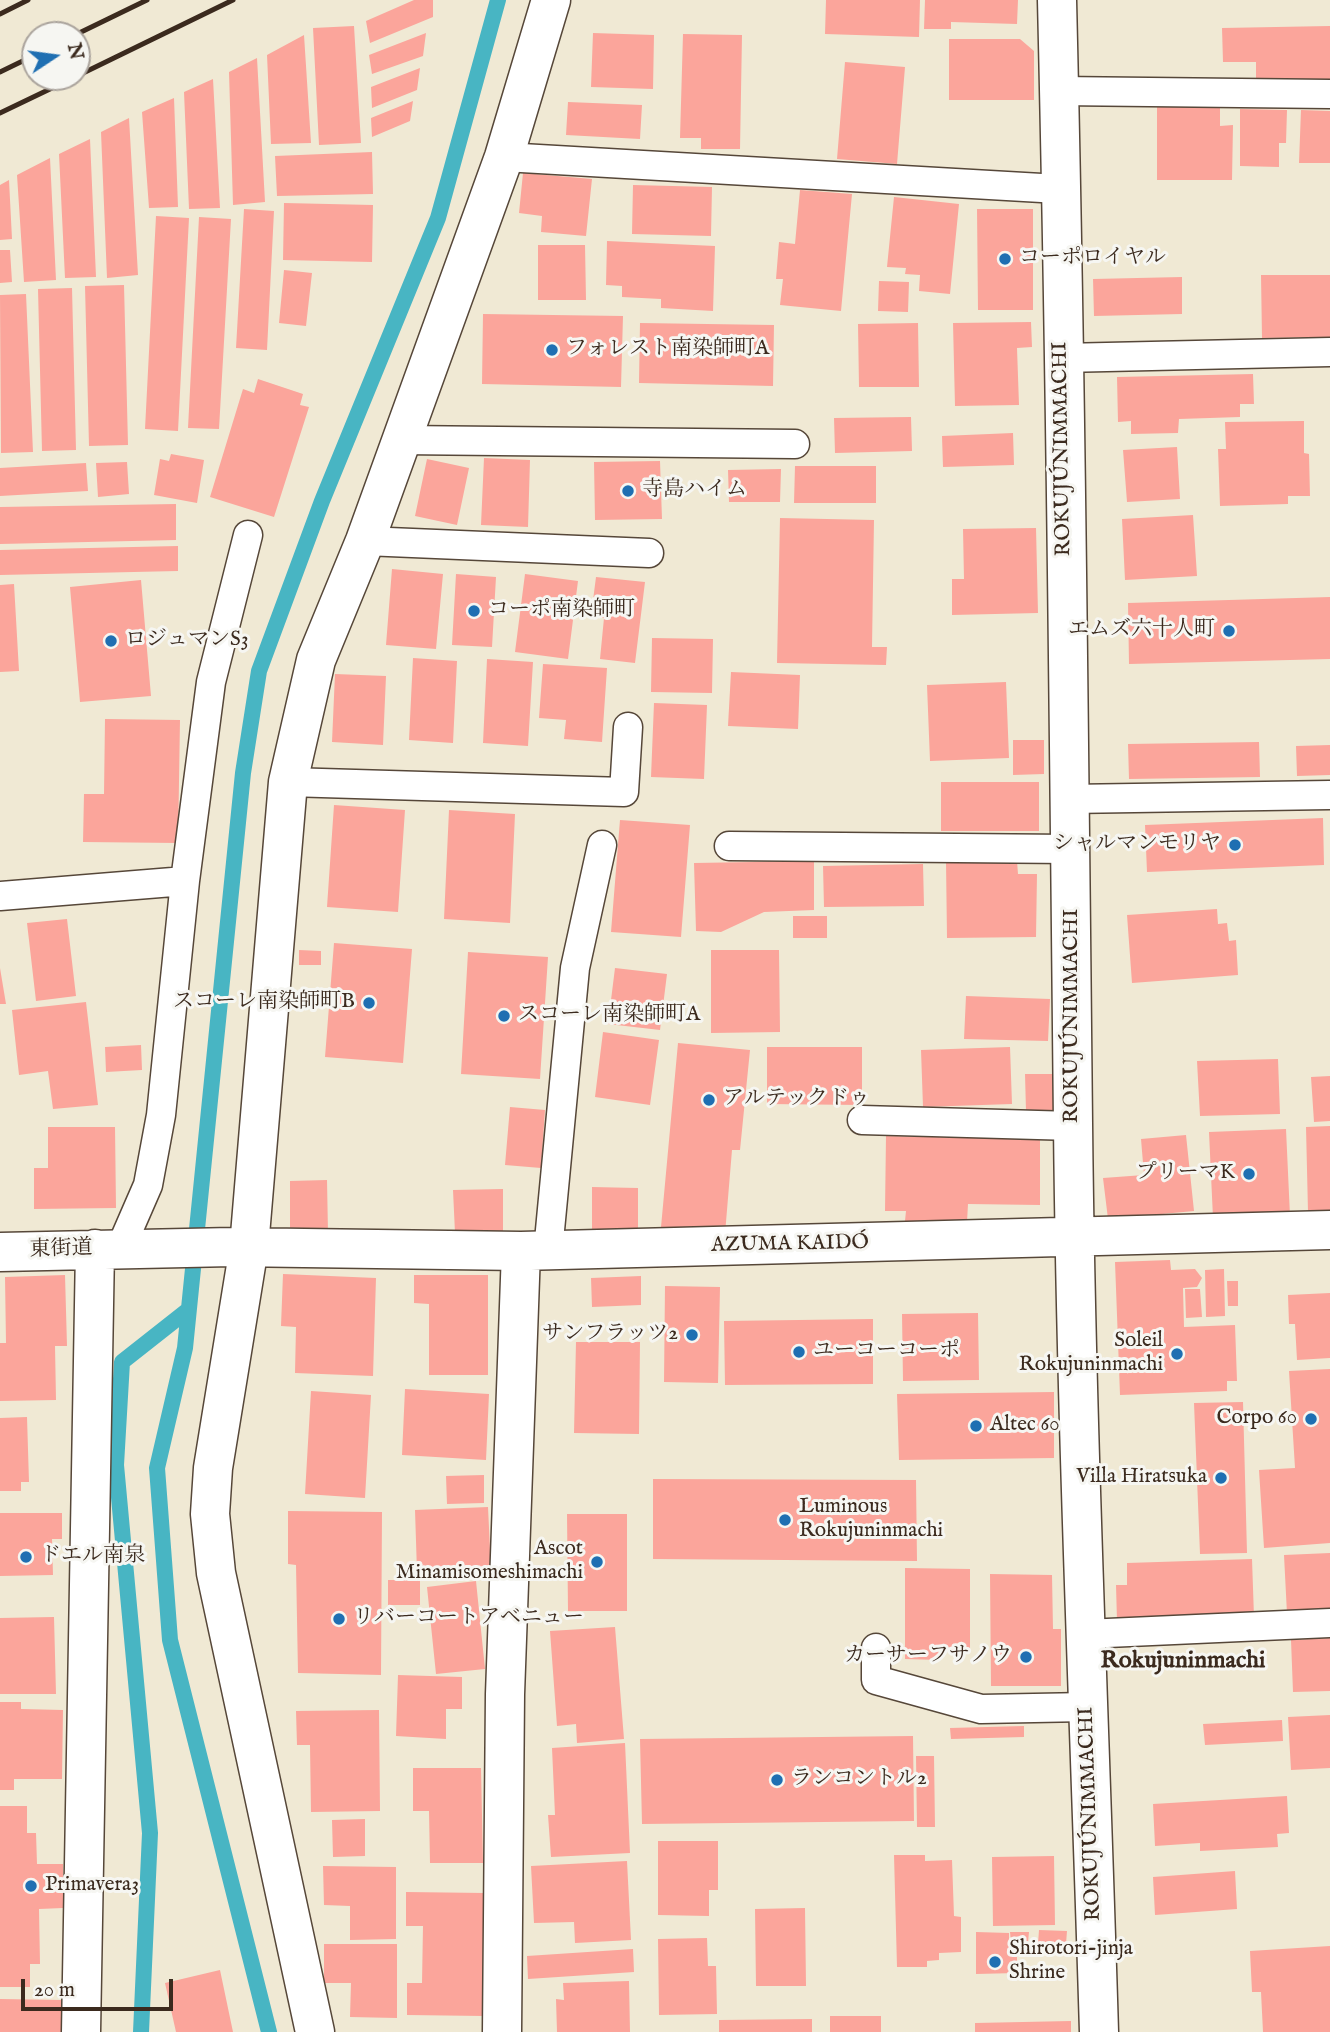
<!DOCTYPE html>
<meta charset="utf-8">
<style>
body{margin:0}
#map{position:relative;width:1330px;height:2032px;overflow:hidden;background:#f0e9d4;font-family:"IM FELL English",serif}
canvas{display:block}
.north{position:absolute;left:21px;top:21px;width:70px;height:70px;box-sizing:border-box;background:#f6f6f2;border:2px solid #aba49d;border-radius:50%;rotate:77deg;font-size:19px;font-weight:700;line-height:28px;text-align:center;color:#3b2a1e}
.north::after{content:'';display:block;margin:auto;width:24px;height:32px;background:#1f6fb2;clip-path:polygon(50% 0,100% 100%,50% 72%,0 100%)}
.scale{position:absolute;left:21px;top:1979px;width:152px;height:32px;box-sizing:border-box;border:4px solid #3b2a1e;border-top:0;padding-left:9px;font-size:21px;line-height:24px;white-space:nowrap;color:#3b2a1e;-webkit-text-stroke:5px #f6f6f2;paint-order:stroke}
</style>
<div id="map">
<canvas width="1330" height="2032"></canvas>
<div class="north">N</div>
<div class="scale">20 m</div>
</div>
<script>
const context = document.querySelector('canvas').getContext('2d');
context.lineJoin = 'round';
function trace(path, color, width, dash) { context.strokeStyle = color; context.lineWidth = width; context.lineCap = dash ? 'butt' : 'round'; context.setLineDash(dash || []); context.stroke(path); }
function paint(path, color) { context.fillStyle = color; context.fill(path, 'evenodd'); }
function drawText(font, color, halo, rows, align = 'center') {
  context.font = font + ' "IM FELL English","Noto Serif JP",serif'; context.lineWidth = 6; context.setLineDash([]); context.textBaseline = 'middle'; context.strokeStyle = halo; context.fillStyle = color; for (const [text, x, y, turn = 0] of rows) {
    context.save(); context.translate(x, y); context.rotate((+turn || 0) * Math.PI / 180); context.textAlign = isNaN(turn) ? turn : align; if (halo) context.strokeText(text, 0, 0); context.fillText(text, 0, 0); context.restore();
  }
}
const stream = new Path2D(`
 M141,2032L150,1833L116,1465L122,1362L188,1310
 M269,2032L170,1640L157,1468L185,1348L243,773L259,671L322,501L438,218L498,0`);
const building = new Path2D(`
 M414,0H433V17L370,43L366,21Z
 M826,0H920L919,37L825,34Z
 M925,0H1018L1017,24L951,22V29H924Z
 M354,26L361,143L319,145L313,28Z
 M1330,26V79L1256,80V62H1223L1222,28Z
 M426,33L423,56L372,74L369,55Z
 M593,33L654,35L653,89L591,87Z
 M683,34L742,35L740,149H701V138H680Z
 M304,35L311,143L271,144L267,55Z
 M949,39H1020L1034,51V100H949Z
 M257,58L265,202L233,205L229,72Z
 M845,62L905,67L897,164L837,159Z
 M420,68L417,90L372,108L371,87Z
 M213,79L220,208L189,209L184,92Z
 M174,98L178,207L149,208L142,112Z
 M413,101L410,121L372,137L371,118Z
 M568,102L642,105L640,139L566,135Z
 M1157,107H1220V126L1233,125L1232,180H1157Z
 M1240,109L1287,110L1286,143H1279V167L1240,166Z
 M1301,110L1330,111V163H1299Z
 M129,118L138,275L107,278L101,132Z
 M90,139L96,277L65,278L59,154Z
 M372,152L373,194L277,196L275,156Z
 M50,158L56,280L24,282L17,175Z
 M523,173L592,179L586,236L541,232L542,216L519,213Z
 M9,180L12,239L0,240V185Z
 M633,185L712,187L711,236L632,234Z
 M800,190L852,194L841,311L780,305L783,279H776L779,242L795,244Z
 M894,197L959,204L950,294L919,291L920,275L905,274L906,268L887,267Z
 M284,203L373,205L372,262L283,260Z
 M244,209L274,211L267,350L236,348Z
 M977,209H1033V310H978Z
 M156,216L189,218L178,431L145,429Z
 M199,217L231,219L219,429L188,428Z
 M607,241L715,246L713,311L661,308V299L622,297V286L606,285Z
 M538,245H585L586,300H538Z
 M0,250H10L12,282L0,283Z
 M284,270L312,273L306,326L279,323Z
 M1261,275H1330V337L1262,338Z
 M1182,277V314L1094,316L1093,279Z
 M879,281L909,282L908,312L878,311Z
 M124,285L128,445L89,446L85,286Z
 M72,288L76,450L42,451L38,289Z
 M26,294L33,452L1,453L0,295Z
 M483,314L623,316L621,387L482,384Z
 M1031,322L1032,347L1017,348L1019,405L955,406L953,323Z
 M640,323L774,325L773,386L639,383Z
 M918,323L919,387H859L858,324Z
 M1253,374L1254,404H1240V417L1179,419L1178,433L1131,434V421L1118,422L1117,377Z
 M258,379L303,394L300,405L309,407L274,517L210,497L243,389L254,393Z
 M911,417L912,451L835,453L834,418Z
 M1304,421V453L1309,454L1310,496H1288V504L1220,506L1218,449H1226L1225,422Z
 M1013,433L1014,465L943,467L942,436Z
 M1177,447L1180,499L1127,502L1123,450Z
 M171,454L204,460L197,503L154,495L160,459L169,461Z
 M484,458L530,460L528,527L481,525Z
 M427,459L469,468L457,525L415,516Z
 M660,461L662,519L595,520L594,462Z
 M127,462L129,494L98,497L96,463Z
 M86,463L88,491L0,496V468Z
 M795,466H876V503H794Z
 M781,469L780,502H729L728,470Z
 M176,504V540L0,544V507Z
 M1193,515L1197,576L1125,580L1122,519Z
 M780,518L874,520L872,647H887L886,665L777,663Z
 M1036,528L1038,613L952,615V579H964L963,529Z
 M178,546V571L0,575V550Z
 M392,569L443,574L436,649L386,645Z
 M456,574L496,577L492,647L452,645Z
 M525,574L578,581L568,659L515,652Z
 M596,577L645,582L635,663L600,659L604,618L591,616Z
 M141,580L151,696L80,702L70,587Z
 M14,584L19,671L0,672V585Z
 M1330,597V659L1129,664L1128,603Z
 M652,638L713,639L712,693L651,692Z
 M413,658L457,661L453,743L409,740Z
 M487,659L533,662L528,746L483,743Z
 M543,664L607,668L602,742L564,739L566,720L539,718Z
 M731,672L800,675L798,729L728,726Z
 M335,674L386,676L383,745L332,742Z
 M1006,682L1009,758L930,761L927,685Z
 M654,703L707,705L704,779L651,777Z
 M105,719L180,720L178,843L83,842L84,794H104Z
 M1013,740H1044V774L1013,775Z
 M1259,742L1260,777L1129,779L1128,744Z
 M1330,745V775L1297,776L1296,746Z
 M941,782H1039V831H941Z
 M334,805L405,810L398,912L327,907Z
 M449,810L515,814L510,923L444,919Z
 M1323,818L1324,865L1147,872L1145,825Z
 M620,820L690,825L681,937L611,932Z
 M814,861V910L764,912L721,932L696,931L694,863Z
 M946,861H1017L1018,874H1037L1036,937L947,938Z
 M923,864L924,906L824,907L823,866Z
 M1217,909L1218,924L1227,923L1229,941L1236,940L1238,975L1132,983L1127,915Z
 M793,916H827V938H793Z
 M67,919L76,996L36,1001L27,923Z
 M334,943L412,949L403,1063L325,1057Z
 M299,950L321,951V965H299Z
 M711,950H779L780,1032L711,1033Z
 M468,952L548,957L540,1079L461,1074Z
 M0,968L6,1004H0Z
 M615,968L667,974L660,1030L608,1024Z
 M966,996L1050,999L1048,1041L964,1039Z
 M86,1002L98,1105L53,1109L48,1071L19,1075L12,1010Z
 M603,1032L659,1040L650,1105L595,1097Z
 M678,1043L750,1050L740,1150H732L725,1234L661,1227Z
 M141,1045L142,1070L106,1072L105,1047Z
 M767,1047H862V1105L767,1104Z
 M1010,1047L1012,1104L923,1107L921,1050Z
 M1278,1059L1280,1114L1200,1116L1197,1061Z
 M1025,1074H1053L1055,1110L1026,1111Z
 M1330,1076V1121L1314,1122L1311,1077Z
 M510,1107L545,1110L541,1168L505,1165Z
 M1330,1126V1211L1308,1212L1306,1127Z
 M48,1127H115L116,1208L34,1209V1168H48Z
 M1286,1129L1290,1216L1213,1218L1209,1132Z
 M1186,1135L1194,1211L1108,1219L1103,1178L1144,1175L1141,1139Z
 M886,1136L1040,1139V1205L968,1204L967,1222L905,1221L906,1211H885Z
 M327,1180L328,1233L290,1234V1181Z
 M592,1187L638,1188V1232H592Z
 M503,1189V1233H455L453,1190Z
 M1170,1260L1171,1270L1195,1269L1202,1278L1197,1287L1183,1288L1184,1327L1235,1325L1237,1381H1227V1391L1120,1395L1115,1262Z
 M1224,1269L1225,1316L1206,1317L1205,1270Z
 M283,1274L376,1278L373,1376L295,1373L296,1327L281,1326Z
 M65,1275L67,1346H55L56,1400L0,1401V1343H6L5,1277Z
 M414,1275H488V1375H429V1304L414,1303Z
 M641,1276V1305L592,1307L591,1278Z
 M1227,1281H1238V1306H1228Z
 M665,1286L720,1287L718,1383L664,1382Z
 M1185,1289H1200L1202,1317L1186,1318Z
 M1330,1293V1358L1297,1360L1295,1324H1289L1288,1295Z
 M978,1313L979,1380L903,1381L902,1314Z
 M873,1319V1384L725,1385L724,1321Z
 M576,1342H640L639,1434L574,1433Z
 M1330,1369V1543L1264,1548L1259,1470L1295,1468L1289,1371Z
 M405,1389L489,1394L486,1460L402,1455Z
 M311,1391L371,1395L365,1498L305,1494Z
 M1054,1392V1458L899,1460L897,1394Z
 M1243,1402L1247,1553L1200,1554L1194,1403Z
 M27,1417L29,1482H21V1491H0V1418Z
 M484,1475V1503L447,1504L446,1476Z
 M653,1479L916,1480L917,1561L653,1559Z
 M488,1507L491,1570L417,1572L415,1510Z
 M288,1511L382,1512L381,1675L298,1673L296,1565L288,1564Z
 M0,1513H62V1539H52L53,1575L0,1576Z
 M567,1514H627V1611H568Z
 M1330,1553V1612L1287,1614L1284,1555Z
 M1252,1559L1254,1617L1117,1621L1116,1585H1127V1563Z
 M905,1568L970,1569V1651L939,1650V1660L905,1659Z
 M990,1574L1052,1575L1053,1629H1061V1686H991Z
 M388,1580H420V1605H388Z
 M476,1581L485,1669L436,1674L427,1587Z
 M54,1617L56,1694H0V1618Z
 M615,1627L624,1739L577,1743L576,1724L557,1726L550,1631Z
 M1330,1638V1691L1293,1692L1291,1640Z
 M398,1675L462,1677V1709H446V1739L396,1736Z
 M0,1702H21V1709L63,1710L62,1779H14V1790H0Z
 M379,1710L380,1811L311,1812L310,1745H297L296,1711Z
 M1330,1715V1768L1291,1770L1288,1717Z
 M1282,1720L1283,1741L1205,1745L1203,1724Z
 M1024,1726V1737L951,1739L950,1728Z
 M913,1736L914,1821L642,1824L640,1739Z
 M625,1743L630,1853L551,1857L548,1815H555L552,1748Z
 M916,1756H934L935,1827H917Z
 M413,1768H481L483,1863H430L429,1811H413Z
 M1287,1796L1289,1833L1277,1834L1278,1847L1200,1851V1843L1155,1846L1153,1804Z
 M0,1806H27V1833H36L37,1864H63V1908L39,1909L40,1964H30V1987H0Z
 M365,1819V1856L333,1857L332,1820Z
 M658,1841H718V1890H709V1916L658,1915Z
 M894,1855H925V1861L952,1860L954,1916L961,1917V1952L939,1953V1960L927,1961V1967H897Z
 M1054,1856L1055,1925L993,1926L992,1857Z
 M627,1861L631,1940L575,1943L574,1922L534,1923L531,1866Z
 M323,1866L396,1867V1939L350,1940V1906L324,1905Z
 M1235,1871L1237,1909L1155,1915L1153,1877Z
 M406,1892L485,1893L484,2016L407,2015V1983H422L423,1926H406Z
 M805,1908L806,1986H756L755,1909Z
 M1039,1930L1067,1931L1066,1944H1038Z
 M976,1932L1009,1933V1948H1017V1973L976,1974Z
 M1010,1932H1029L1028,1942H1011Z
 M707,1938L708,1966H716L717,2014L659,2015L658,1939Z
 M324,1944H397V2018L350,2017L351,1983H324Z
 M1330,1946V2032H1263L1261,1992H1252L1250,1951Z
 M633,1949L634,1972L528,1979L527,1956Z
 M220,1970L233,2032H176L165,1983Z
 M629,1981L630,2032H557L556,1999L564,2000L563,1983Z
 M0,1999L61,2000V2032H0Z
 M830,2016H881V2032H830Z
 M812,2019V2032H719V2020Z
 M1071,2021V2032H975V2023Z`);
const lane = new Path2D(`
 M1059,91L1330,94
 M504,157L1059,189
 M1062,358L1330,352
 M400,440L795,444
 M365,541L649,553
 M288,782L624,792L628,727
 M1069,799L1330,795
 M729,846L1070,849
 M0,896L185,881
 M862,1120L1073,1126
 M121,1247L148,1185L161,1115L185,881L211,682L248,535
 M548,1251L575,968L602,845
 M1085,1634L1330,1623
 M876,1648V1680L981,1709L1087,1707`);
const street = new Path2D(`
 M1057,0C1066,374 1069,749 1073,1123C1076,1426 1090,1729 1099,2032
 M0,1252L232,1247L521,1251L1330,1230
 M81,2032L95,1249
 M315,2032L216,1573L210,1514L213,1468L249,1247L288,782L316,660L365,541L504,157L551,0
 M502,2032L505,1694L521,1251`);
const rail = new Path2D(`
 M0,14L28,0
 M75,35L147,0
 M0,72L35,55
 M77,76L233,0
 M0,113L75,77`);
const markers = [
 [1005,259,7,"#1f6fb2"],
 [552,350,7,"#1f6fb2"],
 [628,491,7,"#1f6fb2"],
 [474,611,7,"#1f6fb2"],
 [1229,631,7,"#1f6fb2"],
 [111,641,7,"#1f6fb2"],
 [1235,845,7,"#1f6fb2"],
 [369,1003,7,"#1f6fb2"],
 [504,1016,7,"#1f6fb2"],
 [709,1100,7,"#1f6fb2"],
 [1249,1174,7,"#1f6fb2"],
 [692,1335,7,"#1f6fb2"],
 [799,1352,7,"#1f6fb2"],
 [1177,1354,7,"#1f6fb2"],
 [1311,1419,7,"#1f6fb2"],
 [976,1426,7,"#1f6fb2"],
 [1221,1478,7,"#1f6fb2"],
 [785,1520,7,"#1f6fb2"],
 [26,1557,7,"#1f6fb2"],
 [597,1562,7,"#1f6fb2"],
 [339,1619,7,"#1f6fb2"],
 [1026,1657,7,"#1f6fb2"],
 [777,1780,7,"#1f6fb2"],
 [31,1886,7,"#1f6fb2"],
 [995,1962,7,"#1f6fb2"]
];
const poiNames = [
 ["コーポロイヤル",1019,259],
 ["フォレスト南染師町A",566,350],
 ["寺島ハイム",642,491],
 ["コーポ南染師町",488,611],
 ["エムズ六十人町",1215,631,"right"],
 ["ロジュマンS3",125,641],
 ["シャルマンモリヤ",1221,845,"right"],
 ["スコーレ南染師町B",355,1003,"right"],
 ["スコーレ南染師町A",518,1016],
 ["アルテックドゥ",723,1100],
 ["プリーマK",1235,1174,"right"],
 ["サンフラッツ2",678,1335,"right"],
 ["Soleil",1163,1342,"right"],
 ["Rokujuninmachi",1163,1366,"right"],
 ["ユーコーコーポ",813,1352],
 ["Corpo 60",1297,1419,"right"],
 ["Altec 60",990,1426],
 ["Villa Hiratsuka",1207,1478,"right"],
 ["Luminous",799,1508],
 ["Rokujuninmachi",799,1532],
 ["Ascot",583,1550,"right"],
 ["Minamisomeshimachi",583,1574,"right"],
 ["ドエル南泉",40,1557],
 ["リバーコートアベニュー",353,1619],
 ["カーサーフサノウ",1012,1657,"right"],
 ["ランコントル2",791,1780],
 ["Primavera3",45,1886],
 ["Shirotori-jinja",1009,1950],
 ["Shrine",1009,1974]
];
const streetNames = [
 ["ROKUJÚNIMMACHI",1063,449,-91],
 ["ROKUJÚNIMMACHI",1073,1016,-90],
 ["AZUMA KAIDÓ",790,1245,-1],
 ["東街道",61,1250,-2],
 ["ROKUJÚNIMMACHI",1091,1814,-92]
];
const quarterNames = [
 ["Rokujuninmachi",1183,1662]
];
trace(stream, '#48b5c3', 16);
paint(building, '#fba59b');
trace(lane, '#564739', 31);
trace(street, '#564739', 41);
trace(lane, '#fff', 28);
trace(street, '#fff', 38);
trace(rail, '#3b2a1e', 5);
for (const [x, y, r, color] of markers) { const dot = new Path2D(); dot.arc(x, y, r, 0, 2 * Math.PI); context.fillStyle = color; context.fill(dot); trace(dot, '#f6f6f2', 2.5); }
drawText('21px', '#3b2a1e', '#f6f6f2', poiNames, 'left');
drawText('21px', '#3b2a1e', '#f6f6f2', streetNames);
drawText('bold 24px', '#3b2a1e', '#f6f6f2', quarterNames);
</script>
